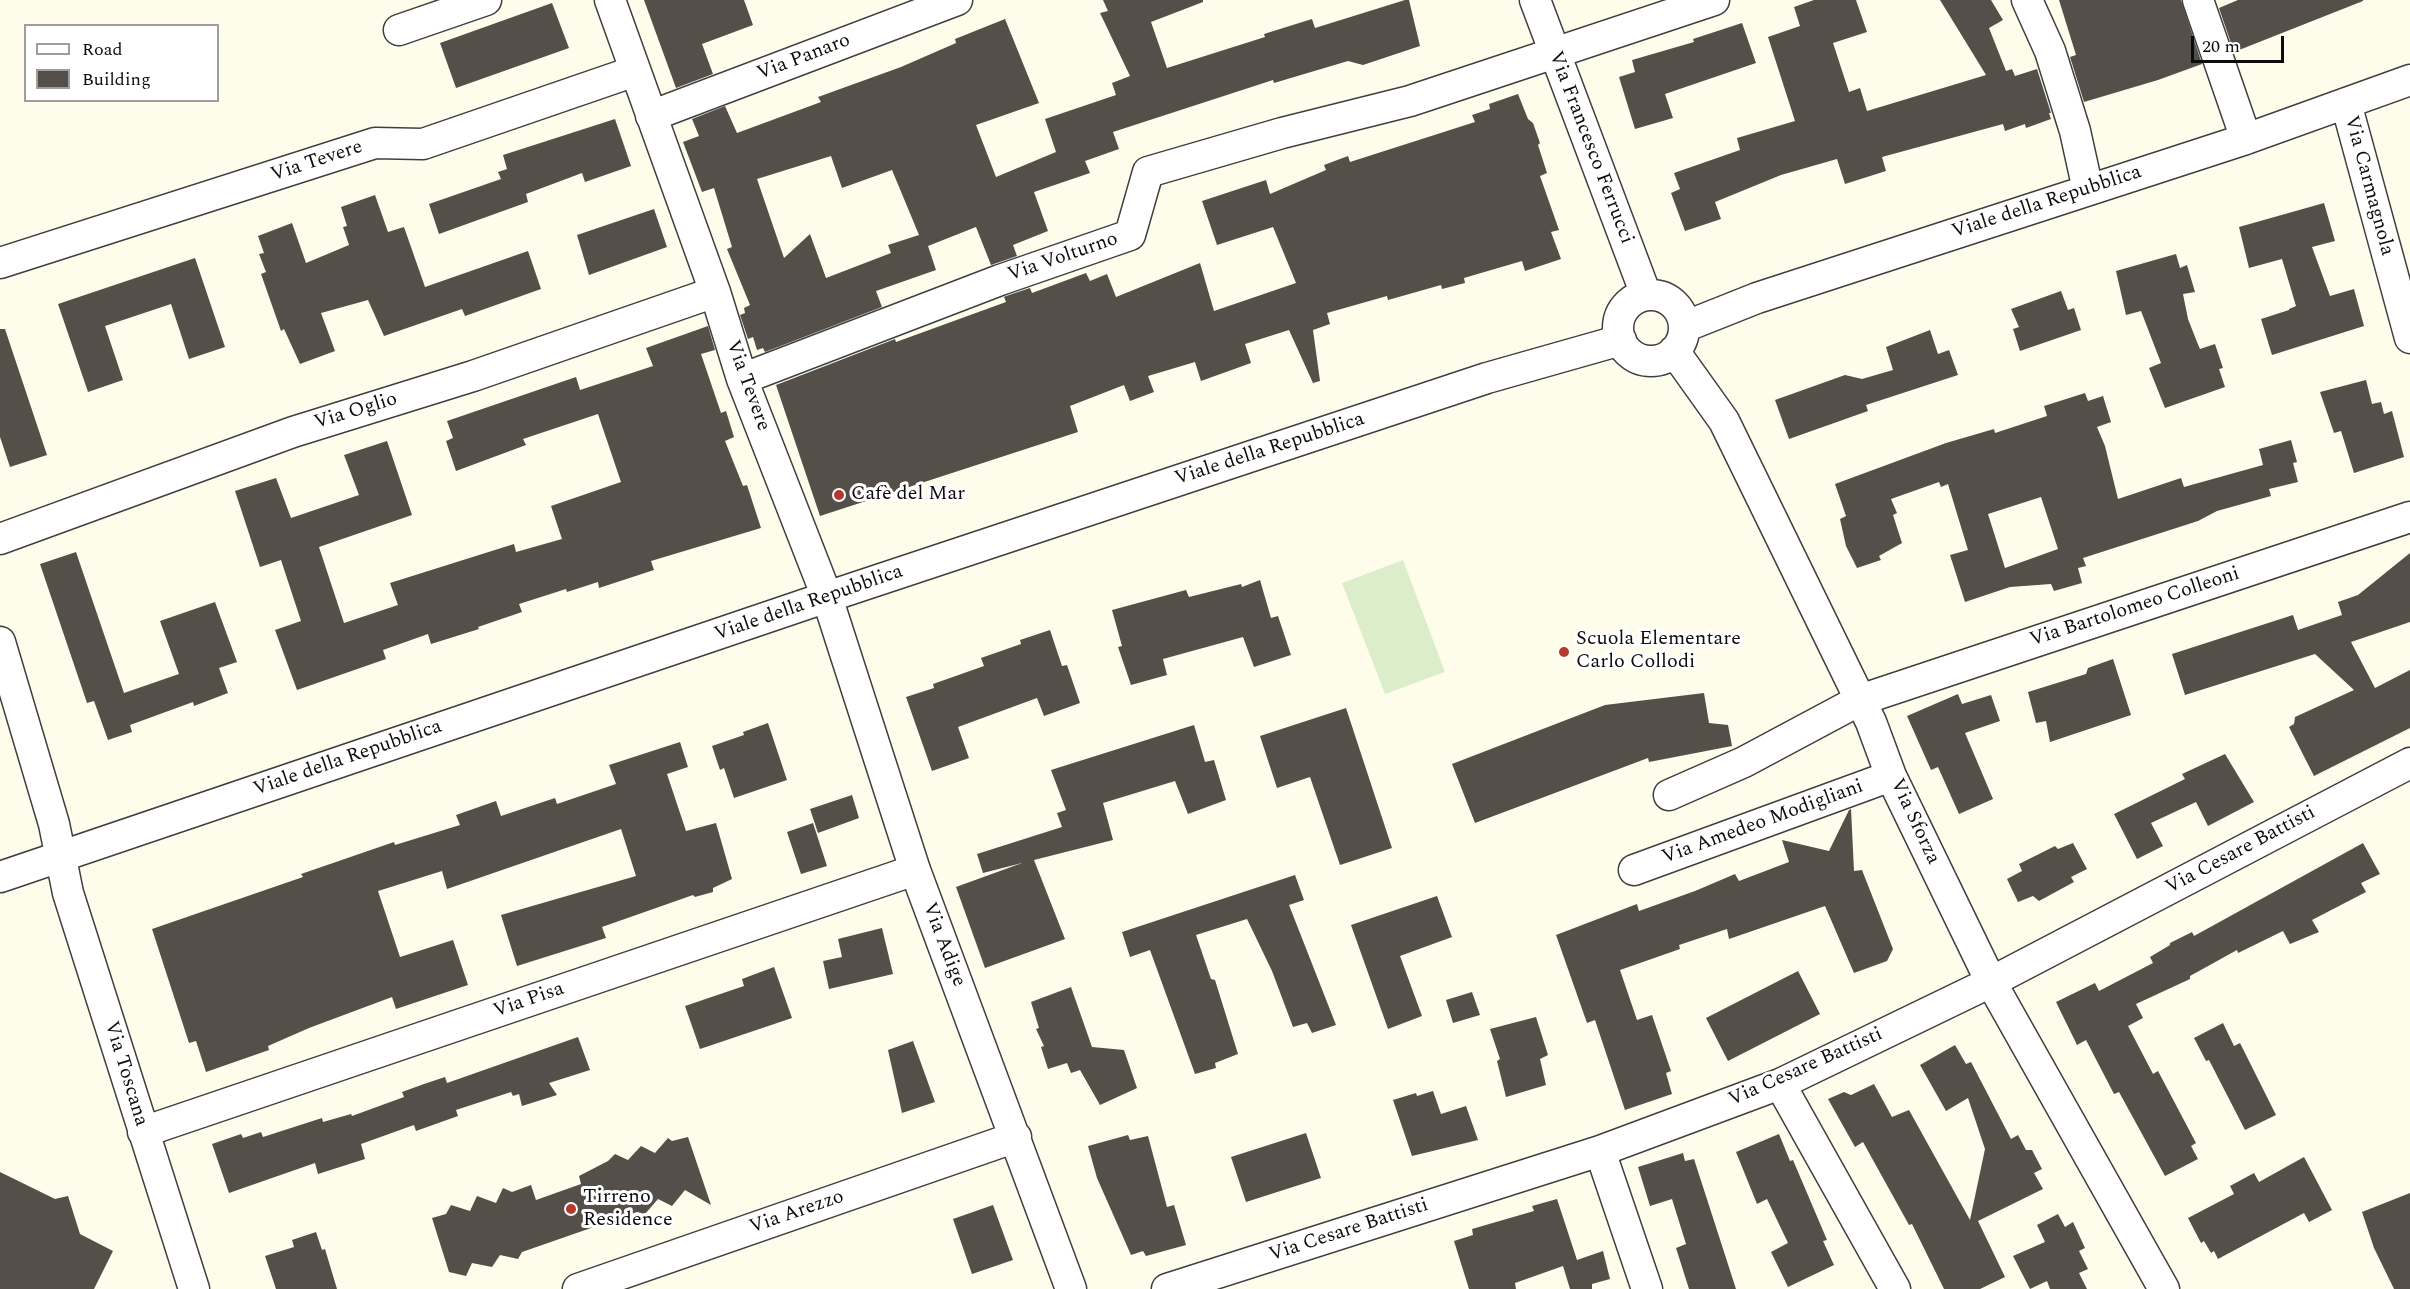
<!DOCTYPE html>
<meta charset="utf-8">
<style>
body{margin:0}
#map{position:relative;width:2410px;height:1289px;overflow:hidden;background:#fefdec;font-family:Spectral,serif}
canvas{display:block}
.legend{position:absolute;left:24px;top:24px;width:195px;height:78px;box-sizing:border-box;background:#fff;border:2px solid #9e9e9e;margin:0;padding:8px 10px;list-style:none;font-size:18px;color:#0c0c0c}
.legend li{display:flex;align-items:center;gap:12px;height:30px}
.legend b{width:30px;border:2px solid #9e9e9e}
.scale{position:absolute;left:2191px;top:36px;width:93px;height:27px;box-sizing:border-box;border:3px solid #0c0c0c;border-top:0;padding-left:8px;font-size:18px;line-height:21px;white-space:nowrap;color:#0c0c0c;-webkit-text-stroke:4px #fff;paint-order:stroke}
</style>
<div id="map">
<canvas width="2410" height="1289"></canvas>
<ul class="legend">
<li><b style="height:8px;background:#fff"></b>Road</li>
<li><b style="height:16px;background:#544f49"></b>Building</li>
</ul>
<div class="scale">20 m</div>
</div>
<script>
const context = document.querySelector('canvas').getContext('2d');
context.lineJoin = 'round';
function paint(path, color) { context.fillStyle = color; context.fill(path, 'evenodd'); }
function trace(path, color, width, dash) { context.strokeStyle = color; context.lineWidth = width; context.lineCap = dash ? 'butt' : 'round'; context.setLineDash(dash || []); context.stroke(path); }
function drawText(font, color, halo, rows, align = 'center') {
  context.font = font + ' Spectral,serif'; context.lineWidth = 6; context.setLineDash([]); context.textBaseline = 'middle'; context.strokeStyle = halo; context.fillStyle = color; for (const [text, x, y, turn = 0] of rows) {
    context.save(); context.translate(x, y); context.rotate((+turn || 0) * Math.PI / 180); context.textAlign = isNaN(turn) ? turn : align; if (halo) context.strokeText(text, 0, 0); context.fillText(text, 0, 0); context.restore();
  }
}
const pitch = new Path2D(`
 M1403,560L1445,672L1385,694L1342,583Z`);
const building = new Path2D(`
 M644,0H744L753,25L702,44L713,74L676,88Z
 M1103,0H1203V2L1151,22L1167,68L1265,37L1264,34L1312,19L1315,28L1405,0H1409L1420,46L1363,65L1348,61L1274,83L1273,80L1113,132L1119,149L1085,161L1090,173L1034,192L1048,231L1013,245L1017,256L991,265L976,227L928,246L936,270L876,291L882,307L765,352L763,348L757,350L753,337L748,339L740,315L745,313L744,308L750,305L727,249L732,247L714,188L702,192L683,142L699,136L692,119L725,106L737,133L821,102L818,97L901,67L956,43L955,39L1005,19L1039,103L976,125L996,177L1056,152L1045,119L1116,95L1112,83L1130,76L1100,13L1108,11ZM831,156L842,188L892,170L919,235L888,245L891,253L826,278L810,234L784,258L757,179Z
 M1814,0H1856L1867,32L1833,43L1849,92L1860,88L1867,111L1986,75L1940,0H1991L2003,20L1989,28L2006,71L2012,69L2015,76L2037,69L2051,113H2049L2051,119L2026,128L2025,124L2005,131L2003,124L1882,157L1886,171L1845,184L1837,159L1781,175L1715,202L1721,219L1685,231L1671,193L1680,189L1674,173L1740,150L1737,138L1795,121L1768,37L1800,26L1794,7Z
 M2059,0H2181L2202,64L2158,80L2084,102L2070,57L2076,55Z
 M2238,0H2363V1L2234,52L2219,8Z
 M552,3L569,48L456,88L440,43Z
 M1742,23L1756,63L1665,94L1673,118L1635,129L1619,77L1635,72L1632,60L1694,42L1693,39Z
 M1518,94L1528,119L1533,123L1540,143L1538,145L1547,173L1540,176L1559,230L1551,232L1561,259L1525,271L1522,261L1464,278L1465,283L1442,289L1441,285L1388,300L1387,296L1327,313L1330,324L1313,330L1320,381L1313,383L1289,330L1245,344L1251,363L1201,381L1195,362L1148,376L1154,392L1130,401L1124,385L1070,406L1078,432L820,516L776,385L895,339L896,342L1006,302L1004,297L1006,296L1030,288L1032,293L1086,273L1090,281L1107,274L1116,297L1200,263L1214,311L1296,283L1273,227L1217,245L1202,201L1266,180L1270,194L1326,170L1324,165L1348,156L1350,162L1475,122L1472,115L1490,109L1489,104Z
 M615,119L631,166L585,182L582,173L526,194L528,202L439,234L429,204L501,179L498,172L507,169L503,155Z
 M375,195L388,232L404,227L425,287L528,251L541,289L465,316L462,309L384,336L368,300L321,313L335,351L300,364L284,329L281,331L261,274L266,272L259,254L264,253L258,236L292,223L306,263L349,245L343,227L347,226L341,207Z
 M2324,203L2335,241L2312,247L2330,296L2354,289L2364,326L2272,355L2261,319L2289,310V309L2296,306L2282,259L2249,268L2239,227Z
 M654,209L667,247L589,275L577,235Z
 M2176,254L2180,268L2187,265L2195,292L2183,294L2188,319L2197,342L2200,349L2215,344L2223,368L2219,369L2225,387L2165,408L2149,368L2161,363L2141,311L2126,315L2116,271Z
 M195,258L225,347L189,359L171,304L105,326L123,380L88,392L58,304Z
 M2061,291L2068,310L2074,308L2081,330L2020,351L2013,329L2019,327L2011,309Z
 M708,326L715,350L701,354L721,413L726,411L734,437L725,441L743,486L747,485L761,528L651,561L654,570L599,588L598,582L567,592L566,589L519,604L522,612L478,627L479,629L431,644L428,634L383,650L386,659L297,690L275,630L301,621L281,560L260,567L235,491L276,478L291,518L359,495L344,455L387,441L412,515L319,547L344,623L398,605L390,583L514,544L516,552L562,539L551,506L621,482L598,414L523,439L526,445L456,471L446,441L453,438L447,421L576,377L580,390L653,366L646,348Z
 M0,329H5L47,455L10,467L0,437Z
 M1930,330L1938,354L1949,350L1958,375L1866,405L1868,411L1789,439L1775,400L1845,375L1862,379L1893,370L1886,347Z
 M2366,380L2372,404L2381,402L2384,414L2392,411L2404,457L2354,473L2341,431L2334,433L2320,392Z
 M2085,393L2088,401L2103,396L2111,422L2097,427L2105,446L2118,499L2181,478L2184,487L2263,465L2259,449L2291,440L2297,462L2293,463L2298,482L2269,489L2271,496L2217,511L2198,521L2083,558L2086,566L2078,568L2082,583L2054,591L2051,584L2010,587L1965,602L1950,555L1968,550L1948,484L1941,487L1939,482L1891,499L1897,513L1893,515L1902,543L1879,556L1881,560L1857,568L1846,546L1840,519L1846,516L1835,484L1946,443L1994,429L1995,433L2047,416L2044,406ZM2041,497L2058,549L2005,568L1988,514Z
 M76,552L124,693L179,674L160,621L215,602L237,662L219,668L228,693L194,706L193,702L130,725L132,732L108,740L94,701L87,703L40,564Z
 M2410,553V622L2351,642L2375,688L2410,670V728L2314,776L2289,727L2294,724L2295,717L2354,690L2315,654L2185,695L2172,654L2293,615L2298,630L2342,615L2338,602L2358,595Z
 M1260,580L1271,618L1278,616L1291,655L1254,667L1243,637L1163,659L1167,675L1131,685L1118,647L1122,646L1112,610L1186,590L1189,597L1241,584L1242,587Z
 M1050,630L1062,666L1067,665L1080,703L1044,716L1037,698L958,727L969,758L932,771L906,697L934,688L933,684L984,666L981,658L1021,644L1020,640Z
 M2113,659L2131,715L2050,742L2046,721L2036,723L2028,692L2086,674L2088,668Z
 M1704,693L1709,723L1728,725L1732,746L1649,762L1648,758L1475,823L1452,764L1605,705Z
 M1958,694L1962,704L1991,695L2000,721L1965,733L1993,799L1959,814L1938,767L1931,770L1907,716Z
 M1346,708L1392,848L1340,865L1310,777L1277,788L1260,736Z
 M768,723L787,780L734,798L724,768L720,770L712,746L744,735L743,732Z
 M1194,725L1205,762L1214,760L1226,800L1188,814L1175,781L1103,803L1113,840L1034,860L1065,939L985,968L956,887L1022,863L983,873L977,854L1062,827L1057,813L1066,810L1051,770Z
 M680,742L688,767L667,774L686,831L716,823L732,879L713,888V892L695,897L693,895L602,927L606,938L517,966L501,915L636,876L621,829L447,889L442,871L378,891L400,957L453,940L468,985L396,1009L392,997L309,1028L268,1046L269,1050L206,1072L196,1041L189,1043L152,929L303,877L301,874L394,842L395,845L460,825L456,815L496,801L501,816L555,798L557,804L616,784L609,765Z
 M2225,754L2254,802L2208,826L2196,802L2151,823L2163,846L2137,859L2114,814L2185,779L2182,774Z
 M852,795L859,818L818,833L810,809Z
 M1851,809L1854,871L1862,870L1893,949L1887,961L1854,973L1825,906L1729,939L1727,929L1679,945L1680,949L1620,970L1637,1020L1652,1015L1671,1071L1666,1073L1672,1094L1625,1110L1595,1020L1587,1023L1556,935L1637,904L1639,911L1695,891L1735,874L1739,881L1789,862L1782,840L1829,851L1849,810Z
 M813,823L827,866L801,874L787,832Z
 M2073,843L2087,869L2071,877L2074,882L2039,901L2033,896L2018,902L2007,879L2022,871L2019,864L2055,846L2058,849Z
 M2363,843L2380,874L2361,883L2366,892L2312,920L2319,932L2290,944L2283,931L2238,953L2237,950L2190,976V979L2136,1004L2143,1018L2128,1026L2153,1074L2158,1071L2196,1143L2191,1146L2198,1159L2165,1176L2119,1092L2114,1094L2086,1040L2077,1045L2056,1002L2095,983L2099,991L2153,963L2150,957L2170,945V943L2192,932L2194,936Z
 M1295,875L1304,900L1289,905L1336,1025L1312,1033L1307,1023L1293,1027L1272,971L1247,919L1196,935L1211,979L1215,980L1238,1054L1215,1063L1216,1068L1195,1074L1150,950L1130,957L1122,932Z
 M1437,896L1452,937L1400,956L1422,1016L1388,1029L1351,925Z
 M882,928L893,974L829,989L823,961L842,957L838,939Z
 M774,967L792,1018L700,1049L685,1006L744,986L742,979Z
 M1798,971L1820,1014L1728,1061L1706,1018Z
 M1071,987L1092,1047L1124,1050L1137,1088L1100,1105L1080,1070L1071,1073L1067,1063L1048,1069L1041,1047L1044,1046L1036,1029L1039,1028L1031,1002Z
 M1472,992L1480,1015L1453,1023L1446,1000Z
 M1536,1017L1548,1055L1540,1059L1546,1085L1506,1097L1497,1061L1500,1059L1490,1029Z
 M2223,1023L2234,1046L2240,1043L2276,1115L2245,1130L2209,1060L2206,1061L2194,1038Z
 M578,1037L590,1070L549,1083L557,1095L522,1106L519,1094L513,1096L511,1092L456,1110L458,1116L416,1131L414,1125L361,1144L365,1159L318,1174L315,1163L229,1193L212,1144L241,1134L243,1138L261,1132L263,1137L322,1118L323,1122L351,1114L352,1116L404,1097L402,1092L424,1084L445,1077L447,1083Z
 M913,1041L935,1102L902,1113L888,1050Z
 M1955,1045L1966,1064L1971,1062L2011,1139L2018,1135L2026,1150H2032L2042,1169L2034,1173L2043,1189L1978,1221L2005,1277L1980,1289H1944L1912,1224L1909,1225L1863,1142L1855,1147L1828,1099L1844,1092L1851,1095L1874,1084L1892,1117L1909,1110L1970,1220L1985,1149L1968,1098L1946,1111L1920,1065Z
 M1433,1091L1441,1114L1466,1106L1478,1140L1412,1156L1393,1100L1416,1093L1417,1096Z
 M1306,1133L1321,1178L1246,1202L1231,1157Z
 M1779,1134L1790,1161L1793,1160L1827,1240L1823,1241L1834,1265L1788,1287L1771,1252L1788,1243L1767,1199L1757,1204L1736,1152Z
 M1128,1135L1130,1140L1148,1136L1167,1207L1174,1205L1186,1245L1146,1256L1143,1251L1131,1255L1097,1178L1088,1146Z
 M688,1137L711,1205L685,1190L672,1206L658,1199L645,1214L637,1212L522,1252L518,1259L500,1255L492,1267L472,1263L466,1276L449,1272L432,1218L446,1214L451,1205L470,1211L477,1196L496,1203L503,1188L512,1192L531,1185L536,1200L581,1184L579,1176L608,1161L615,1154L628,1160L641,1146L655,1153L668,1138L672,1141Z
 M1683,1153L1685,1161L1694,1159L1736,1289H1689L1676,1248L1686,1244L1672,1199L1650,1206L1638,1167Z
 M2304,1157L2332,1210L2309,1222L2304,1213L2218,1259L2214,1251L2211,1253L2204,1241L2201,1243L2188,1218L2234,1194L2230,1186L2254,1173L2259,1182Z
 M0,1172L55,1199L68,1196L80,1234L113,1251L94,1289H0Z
 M2410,1193V1289H2394L2374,1248L2362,1212Z
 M1557,1199L1577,1260L1603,1251L1610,1279L1592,1284V1289H1570L1563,1266L1515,1283L1516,1289H1469L1454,1241L1473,1235L1472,1229L1534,1211L1532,1206Z
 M993,1205L1013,1260L972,1274L953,1219Z
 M2058,1214L2065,1227L2073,1222L2085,1248L2079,1251L2088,1269L2079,1273L2087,1289H2050L2047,1281L2030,1289L2013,1256L2045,1242L2037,1225Z
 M316,1232L322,1250L325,1249L337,1289H276L265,1256L294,1247L292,1240Z`);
const minor = new Path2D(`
 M610,0L715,292L742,379L827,597L915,870L1071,1289
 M1535,0L1646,295
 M2027,0L2050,51L2075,131L2088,190
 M2198,0L2246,139
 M399,30L486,0
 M2346,103L2410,338
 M651,116L957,0
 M0,263L375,143L423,144L635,71
 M1618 328a33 33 0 1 1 66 0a33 33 0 1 1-66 0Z
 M1684,327L1757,298L2246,139L2410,80
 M1674,351L1724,421L1871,722L1891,776L1991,982L2164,1289
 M742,379L1000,280L1130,235L1148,172L1282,133L1410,101L1714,0
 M0,539L293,432L473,376L715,292
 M0,642L54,824L68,893L194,1289
 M1669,795L1744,762L1860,700L2410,517
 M1634,870L1891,776
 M0,877L827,597L1487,378L1621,340
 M1780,1084L1895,1289
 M143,1132L915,870
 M1600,1151L1647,1289
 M578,1289L1016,1137
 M1167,1289L1600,1151L1780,1084L1991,982L2410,763`);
const markers = [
 [839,495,6,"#b4382c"],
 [1564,652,6,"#b4382c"],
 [571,1209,6,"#b4382c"]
];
const streetNames = [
 ["Via Panaro",804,58,-21],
 ["Via Francesco Ferrucci",1590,148,69],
 ["Via Tevere",317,162,-18],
 ["Via Carmagnola",2368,186,75],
 ["Viale della Repubblica",2047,203,-18],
 ["Via Volturno",1063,258,-19],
 ["Via Tevere",747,386,70],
 ["Via Oglio",356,412,-17],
 ["Viale della Repubblica",1270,450,-18],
 ["Viale della Repubblica",809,604,-19],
 ["Via Bartolomeo Colleoni",2135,608,-18],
 ["Viale della Repubblica",348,759,-19],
 ["Via Sforza",1914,822,65],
 ["Via Amedeo Modigliani",1763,823,-20],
 ["Via Cesare Battisti",2241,851,-28],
 ["Via Adige",943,945,69],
 ["Via Pisa",529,1001,-19],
 ["Via Cesare Battisti",1806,1068,-24],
 ["Via Toscana",125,1074,73],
 ["Via Arezzo",797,1213,-19],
 ["Via Cesare Battisti",1349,1231,-18]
];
const poiNames = [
 ["Cafè del Mar",851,495],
 ["Scuola Elementare",1576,640],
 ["Carlo Collodi",1576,663],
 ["Tirreno",583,1198],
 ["Residence",583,1221]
];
paint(pitch, '#dceec9');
paint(building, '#544f49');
trace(minor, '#3f3f3f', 33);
trace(minor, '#fff', 30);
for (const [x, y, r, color] of markers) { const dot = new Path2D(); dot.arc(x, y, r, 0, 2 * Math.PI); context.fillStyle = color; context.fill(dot); trace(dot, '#fff', 2); }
drawText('20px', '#0c0c0c', '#fff', streetNames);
drawText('20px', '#0c0c0c', '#fff', poiNames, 'left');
</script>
